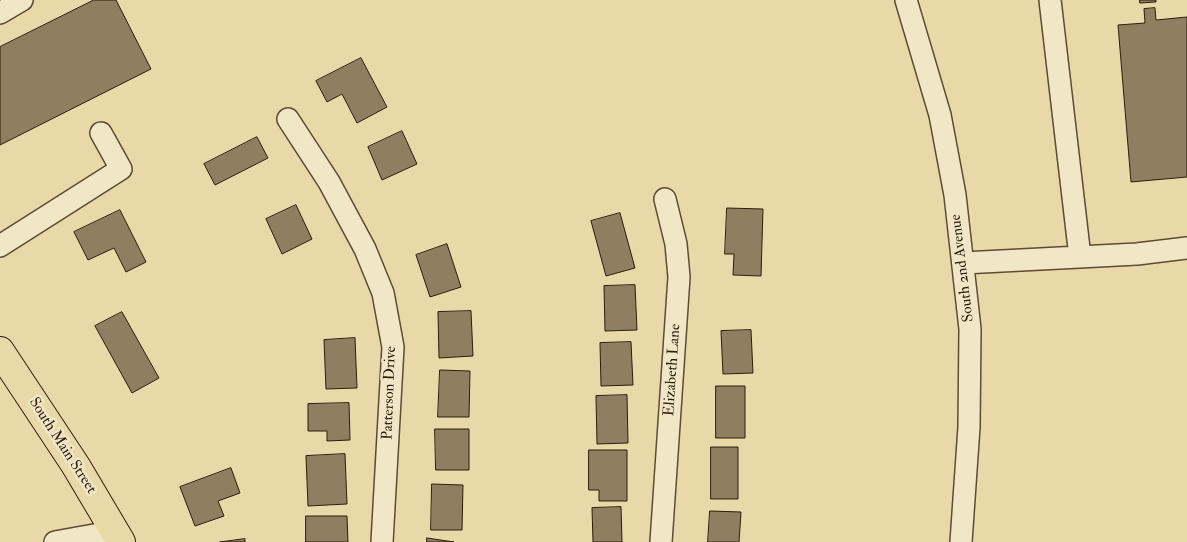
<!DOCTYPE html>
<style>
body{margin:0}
canvas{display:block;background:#e9d9a8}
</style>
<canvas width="1187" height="542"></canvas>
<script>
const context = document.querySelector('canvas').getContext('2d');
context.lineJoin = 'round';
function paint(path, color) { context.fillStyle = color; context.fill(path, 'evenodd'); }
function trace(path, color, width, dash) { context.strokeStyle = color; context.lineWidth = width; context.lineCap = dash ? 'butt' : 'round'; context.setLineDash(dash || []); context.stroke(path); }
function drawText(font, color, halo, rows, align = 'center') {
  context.font = font + ' "IM FELL Double Pica",serif'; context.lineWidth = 5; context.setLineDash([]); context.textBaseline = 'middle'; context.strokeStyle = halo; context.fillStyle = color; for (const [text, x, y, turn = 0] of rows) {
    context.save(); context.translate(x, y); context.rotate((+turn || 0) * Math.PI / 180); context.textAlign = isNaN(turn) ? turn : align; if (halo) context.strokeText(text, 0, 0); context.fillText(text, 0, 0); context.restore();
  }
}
const building = new Path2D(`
 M94,0H116L151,69L0,145V47Z
 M1140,0H1156V2L1140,3Z
 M1155,8L1156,20L1187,17V177L1131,182L1118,25L1145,23L1144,9Z
 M361,58L387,107L357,123L342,94L327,102L316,81Z
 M402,131L417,164L382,180L368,147Z
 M257,137L268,158L215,185L204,164Z
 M296,205L312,239L282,254L266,219Z
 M727,208L763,209L761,276L733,275L734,254H725Z
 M120,210L146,262L126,272L114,248L88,260L74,232Z
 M620,213L635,268L606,276L591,221Z
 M447,244L461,287L430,297L416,255Z
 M635,285L637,330L605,331L604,286Z
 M471,311L473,356L439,358L438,312Z
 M122,312L159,378L132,393L95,326Z
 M751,330L753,373L723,374L721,331Z
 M355,338L357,388L326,389L324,340Z
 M631,342L633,385L601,386L600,343Z
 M440,370L470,371L469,417H438Z
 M716,386H745V438H716Z
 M627,395L628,443L597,444L596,396Z
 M349,403L350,440L327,441V431H308V404Z
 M435,429H469V470H436Z
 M711,447H738V499H711Z
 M589,450H627V501H599V490H589Z
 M345,454L347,504L308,506L306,456Z
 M231,468L240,493L218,501L224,516L195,526L180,487Z
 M432,484L463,485L462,530H431Z
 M621,507L622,542H593L592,508Z
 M710,511L741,512L739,542H708Z
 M306,516H347L348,542H306Z
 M427,538L454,542H427Z
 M245,539V542H220Z`);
const minor = new Path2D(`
 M906,0L940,115L955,195L970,329L969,427L961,542
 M1050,0L1080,257
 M0,13L22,0
 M288,119L329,182L365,249L383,293L393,347L382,542
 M0,246L121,169L101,133
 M963,263L1137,254L1187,248
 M55,542L116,531
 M661,542L679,277L676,244L665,199`);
const major = new Path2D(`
 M0,351L76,466L121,542`);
const streetNames = [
 ["South 2nd Avenue",963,268,-97],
 ["Elizabeth Lane",673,370,-86],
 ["Patterson Drive",390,393,-88],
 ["South Main Street",62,446,57]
];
paint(building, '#8f7e5f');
trace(building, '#2e1c0f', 1);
trace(minor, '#5d4b35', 24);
trace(major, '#2e1c0f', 30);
trace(minor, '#f1e6c6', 21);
trace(major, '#e9d9a8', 28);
drawText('15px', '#2e1c0f', '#f1e6c6', streetNames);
</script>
